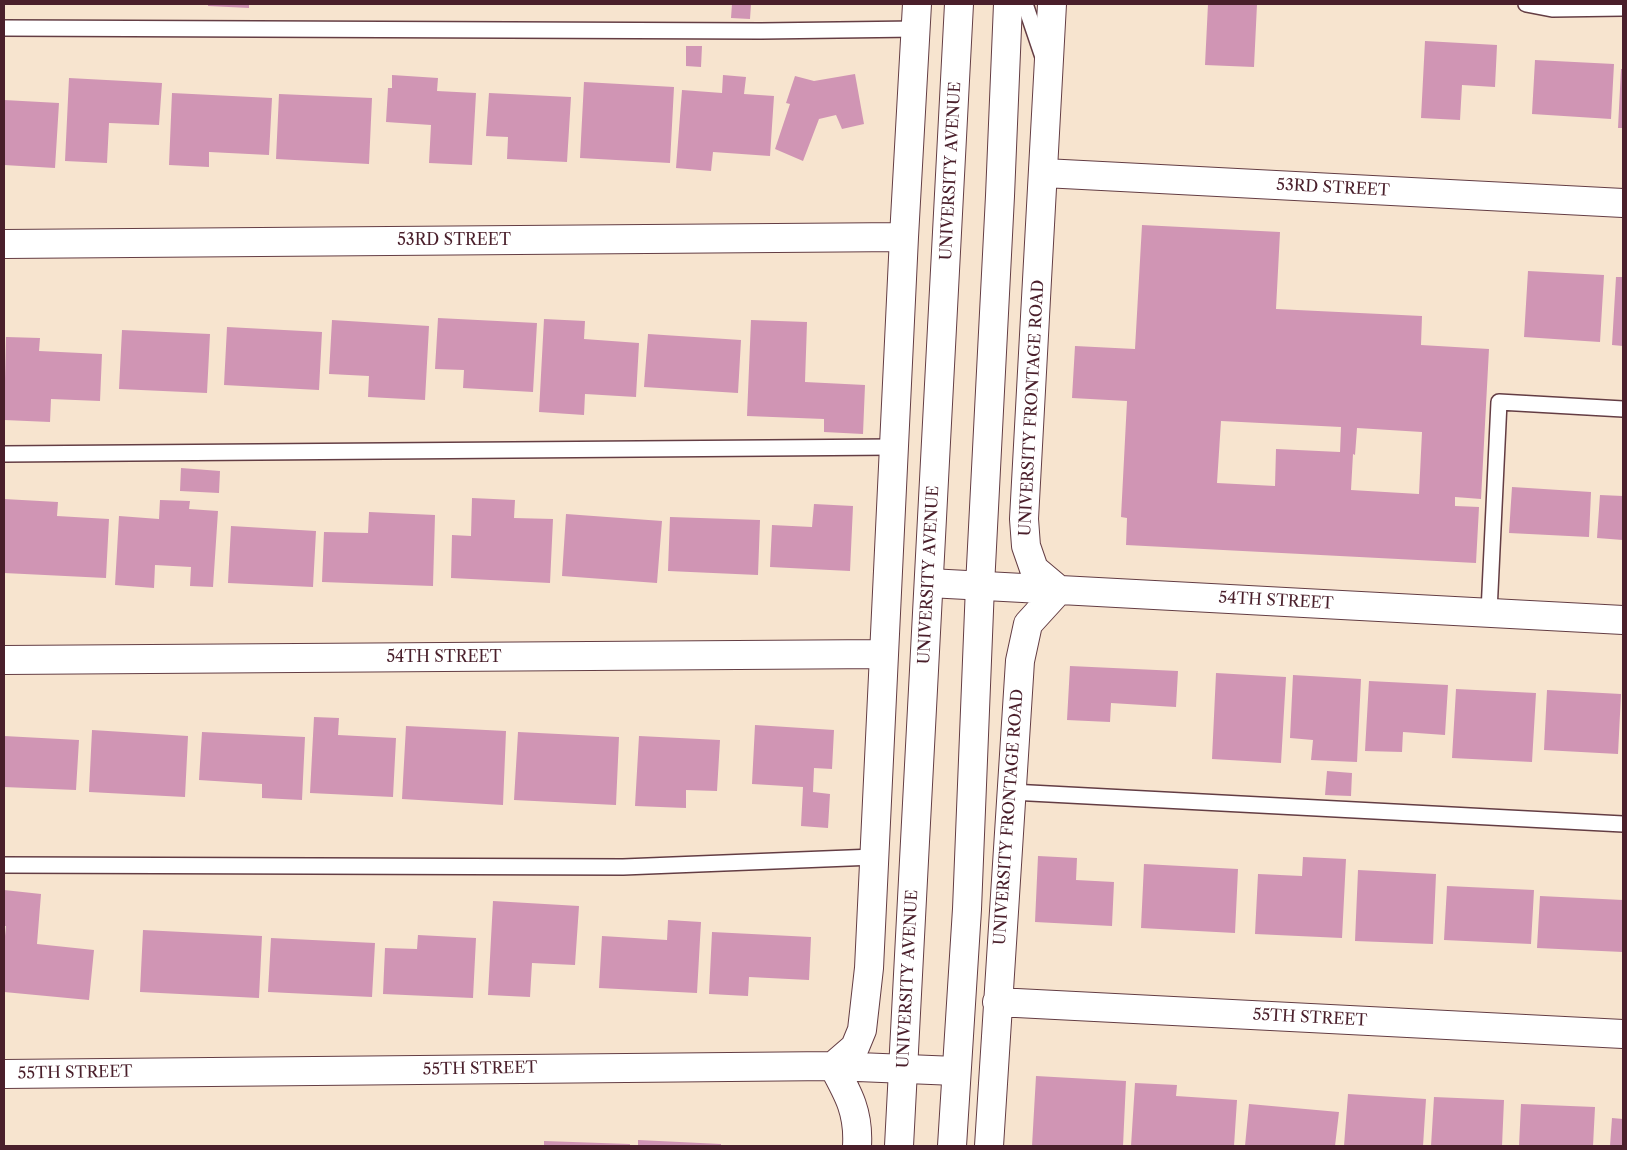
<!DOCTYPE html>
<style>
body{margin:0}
#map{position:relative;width:1627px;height:1150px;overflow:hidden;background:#f7e4cf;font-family:"Libre Caslon Text",serif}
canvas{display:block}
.frame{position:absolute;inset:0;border:5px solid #4a1f2b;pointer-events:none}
</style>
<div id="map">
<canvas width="1627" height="1150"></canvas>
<div class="frame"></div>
</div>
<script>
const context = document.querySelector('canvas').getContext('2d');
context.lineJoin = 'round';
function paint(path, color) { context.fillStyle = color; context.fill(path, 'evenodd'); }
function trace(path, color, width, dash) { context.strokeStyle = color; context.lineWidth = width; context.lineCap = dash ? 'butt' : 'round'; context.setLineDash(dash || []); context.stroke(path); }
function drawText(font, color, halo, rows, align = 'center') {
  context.font = font + ' "Libre Caslon Text",serif'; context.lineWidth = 4; context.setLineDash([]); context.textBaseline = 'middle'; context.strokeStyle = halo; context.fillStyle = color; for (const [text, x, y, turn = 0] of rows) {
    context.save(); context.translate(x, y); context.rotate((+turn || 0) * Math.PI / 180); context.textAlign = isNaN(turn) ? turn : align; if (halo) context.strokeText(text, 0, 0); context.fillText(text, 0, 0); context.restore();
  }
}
const building = new Path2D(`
 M208,4H249V8L208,6Z
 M732,4H751L750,19L731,18Z
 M1208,4H1257L1254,67L1205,65Z
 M1425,41L1497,45L1495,87L1462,85L1460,120L1421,118Z
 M686,46H702L701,67L686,66Z
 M1535,60L1614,64L1611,119L1532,114Z
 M1621,69H1623V128H1618Z
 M855,74L864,124L842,129L836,115L819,119L803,161L775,149L790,104L786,103L795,76L814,81Z
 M392,75L438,78L437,91L476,93L472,165L429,163L431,125L386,122L388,88H392Z
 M723,75L746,77L744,94L774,96L770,156L713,152L711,171L676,168L682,90L722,93Z
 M69,78L162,83L159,125L109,123L107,163L65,161Z
 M584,82L674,87L670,163L580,158Z
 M172,93L272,98L269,155L209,152V167L169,165Z
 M489,93L571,97L567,162L507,159L508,137L486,136Z
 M279,94L372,98L369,164L276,159Z
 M4,100L59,103L55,168L4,165Z
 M1142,225L1280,232L1276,309L1422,316L1421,345L1489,349L1481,499L1455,497V506L1479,507L1476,563L1126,545L1127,518L1121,517L1127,401L1072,398L1075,346L1135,349ZM1221,421L1341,427L1340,452L1276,449L1275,486L1217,483ZM1357,428L1422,432L1419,494L1351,490L1353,454L1355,455Z
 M1528,271L1604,275L1600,342L1524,337Z
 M1616,277H1623V346L1612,345Z
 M438,318L537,323L533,392L463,388L464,370L435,369Z
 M544,319L585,321L584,339L639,343L636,397L585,394L584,415L539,412Z
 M332,320L429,326L425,400L368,397L369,376L329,374Z
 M751,320L807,322L805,382L865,385L863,434L824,432V419L747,416Z
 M227,327L322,332L319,390L224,385Z
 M122,330L210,334L207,393L119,389Z
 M648,334L741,340L738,393L644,387Z
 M6,337L40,338L39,351L102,354L100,401L51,399L50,422L4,420Z
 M181,468L220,471L219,493L180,491Z
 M1512,487L1591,492L1589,537L1509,533Z
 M1600,495L1623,496V540L1597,538Z
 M472,498L515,500L514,518L553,519L550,583L451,578L452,535L471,536Z
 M4,499L58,502L57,516L109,519L106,578L4,573Z
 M160,500L190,501L189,509L218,511L213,587L190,586L191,567L155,565L154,588L115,585L119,516L159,519Z
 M814,504L853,506L850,571L770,567L772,525L812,527Z
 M369,512L435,515L433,586L322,582L324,532L368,533Z
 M566,514L662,521L657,583L562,576Z
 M670,517L760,520L758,575L668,571Z
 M231,526L316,531L313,587L228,583Z
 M1070,666L1178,671L1176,707L1111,703L1110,722L1067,720Z
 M1216,673L1286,677L1281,763L1212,759Z
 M1293,675L1361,679L1357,762L1311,760L1313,740L1290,738Z
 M1369,681L1448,685L1445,735L1403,732L1402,752L1365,751Z
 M1456,689L1536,693L1532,762L1452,758Z
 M1547,690L1621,694L1618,754L1544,750Z
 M314,717L339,718L338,735L396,738L393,797L310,793Z
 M755,725L834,730L832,769L814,768L813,792L830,794L828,828L801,826L803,787L752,784Z
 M406,726L506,731L503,805L402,799Z
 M92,730L188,736L185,797L89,792Z
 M202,732L305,737L302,800L262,798V784L199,780Z
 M518,732L619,737L616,805L514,800Z
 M4,736L79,740L76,790L4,787Z
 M639,736L720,740L717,791L686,790V808L635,806Z
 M1327,771L1352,773L1351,796L1325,795Z
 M1038,856L1077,858L1076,880L1114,882L1112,926L1035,922Z
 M1303,857L1346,859L1342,938L1255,934L1258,874L1302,876Z
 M1144,864L1238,869L1235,933L1141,928Z
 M1358,870L1436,874L1433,944L1355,941Z
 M1447,886L1534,890L1531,944L1444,940Z
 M4,890L41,894L37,944L94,950L89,1000L4,992V946L6,926H4Z
 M1540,896L1623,900V952L1537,948Z
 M493,901L579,906L575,965L532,963L530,997L488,995Z
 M668,920L701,922L697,993L599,988L602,936L667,940Z
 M143,930L262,936L259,998L140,992Z
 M712,932L811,937L809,980L749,977L748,996L709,994Z
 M418,935L476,938L473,998L383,994L385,948L417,949Z
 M271,938L375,943L372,997L268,992Z
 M1036,1076L1126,1081L1123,1146H1032Z
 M1135,1083L1177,1085L1176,1096L1237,1100L1234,1146H1131Z
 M1348,1094L1426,1099L1423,1146H1344Z
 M1434,1097L1504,1100L1502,1146H1431Z
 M1249,1104L1339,1112L1335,1146H1245Z
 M1521,1104L1595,1107L1593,1146H1519Z
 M1612,1118L1623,1119V1146H1610Z
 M638,1140L721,1144V1146H638Z
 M544,1141L630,1144V1146H544Z`);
const service = new Path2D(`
 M1025,4L1043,57
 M1526,4L1552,9L1623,8
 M4,28L761,31L916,29
 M4,454L894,447
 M1489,612L1499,402L1623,409
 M1011,792L1623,824
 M4,865L623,867L874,857`);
const minor = new Path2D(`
 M1044,173L1623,203
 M4,244L904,237
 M929,583L1623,620
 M4,660L884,654
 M997,1002L1623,1034
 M4,1074L833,1066L956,1071
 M857,1146C859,1113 849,1095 833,1066L855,1047L862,1030L869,968L904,237L917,4
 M989,1146L1020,661L1028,624L1059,590L1034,569L1026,546L1024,519L1052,4`);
const secondary = new Path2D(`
 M899,1146L959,4
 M952,1146L967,909L980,586L1000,196L1008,4`);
const streetNames = [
 ["UNIVERSITY AVENUE",951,171,-87],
 ["53RD STREET",1333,188,3],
 ["53RD STREET",454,240],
 ["UNIVERSITY FRONTAGE ROAD",1032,408,-87],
 ["UNIVERSITY AVENUE",929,575,-87],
 ["54TH STREET",1276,601,3],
 ["54TH STREET",444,657],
 ["UNIVERSITY FRONTAGE ROAD",1009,817,-86],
 ["UNIVERSITY AVENUE",908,979,-87],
 ["55TH STREET",1310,1018,3],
 ["55TH STREET",480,1069,-1],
 ["55TH STREET",75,1073,-1]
];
paint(building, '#d095b4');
trace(service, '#643d44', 18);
trace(minor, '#643d44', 30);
trace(secondary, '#643d44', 30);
trace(service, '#fff', 15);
trace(minor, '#fff', 28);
trace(secondary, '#fff', 28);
drawText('16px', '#4a1f2b', '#fff', streetNames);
</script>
